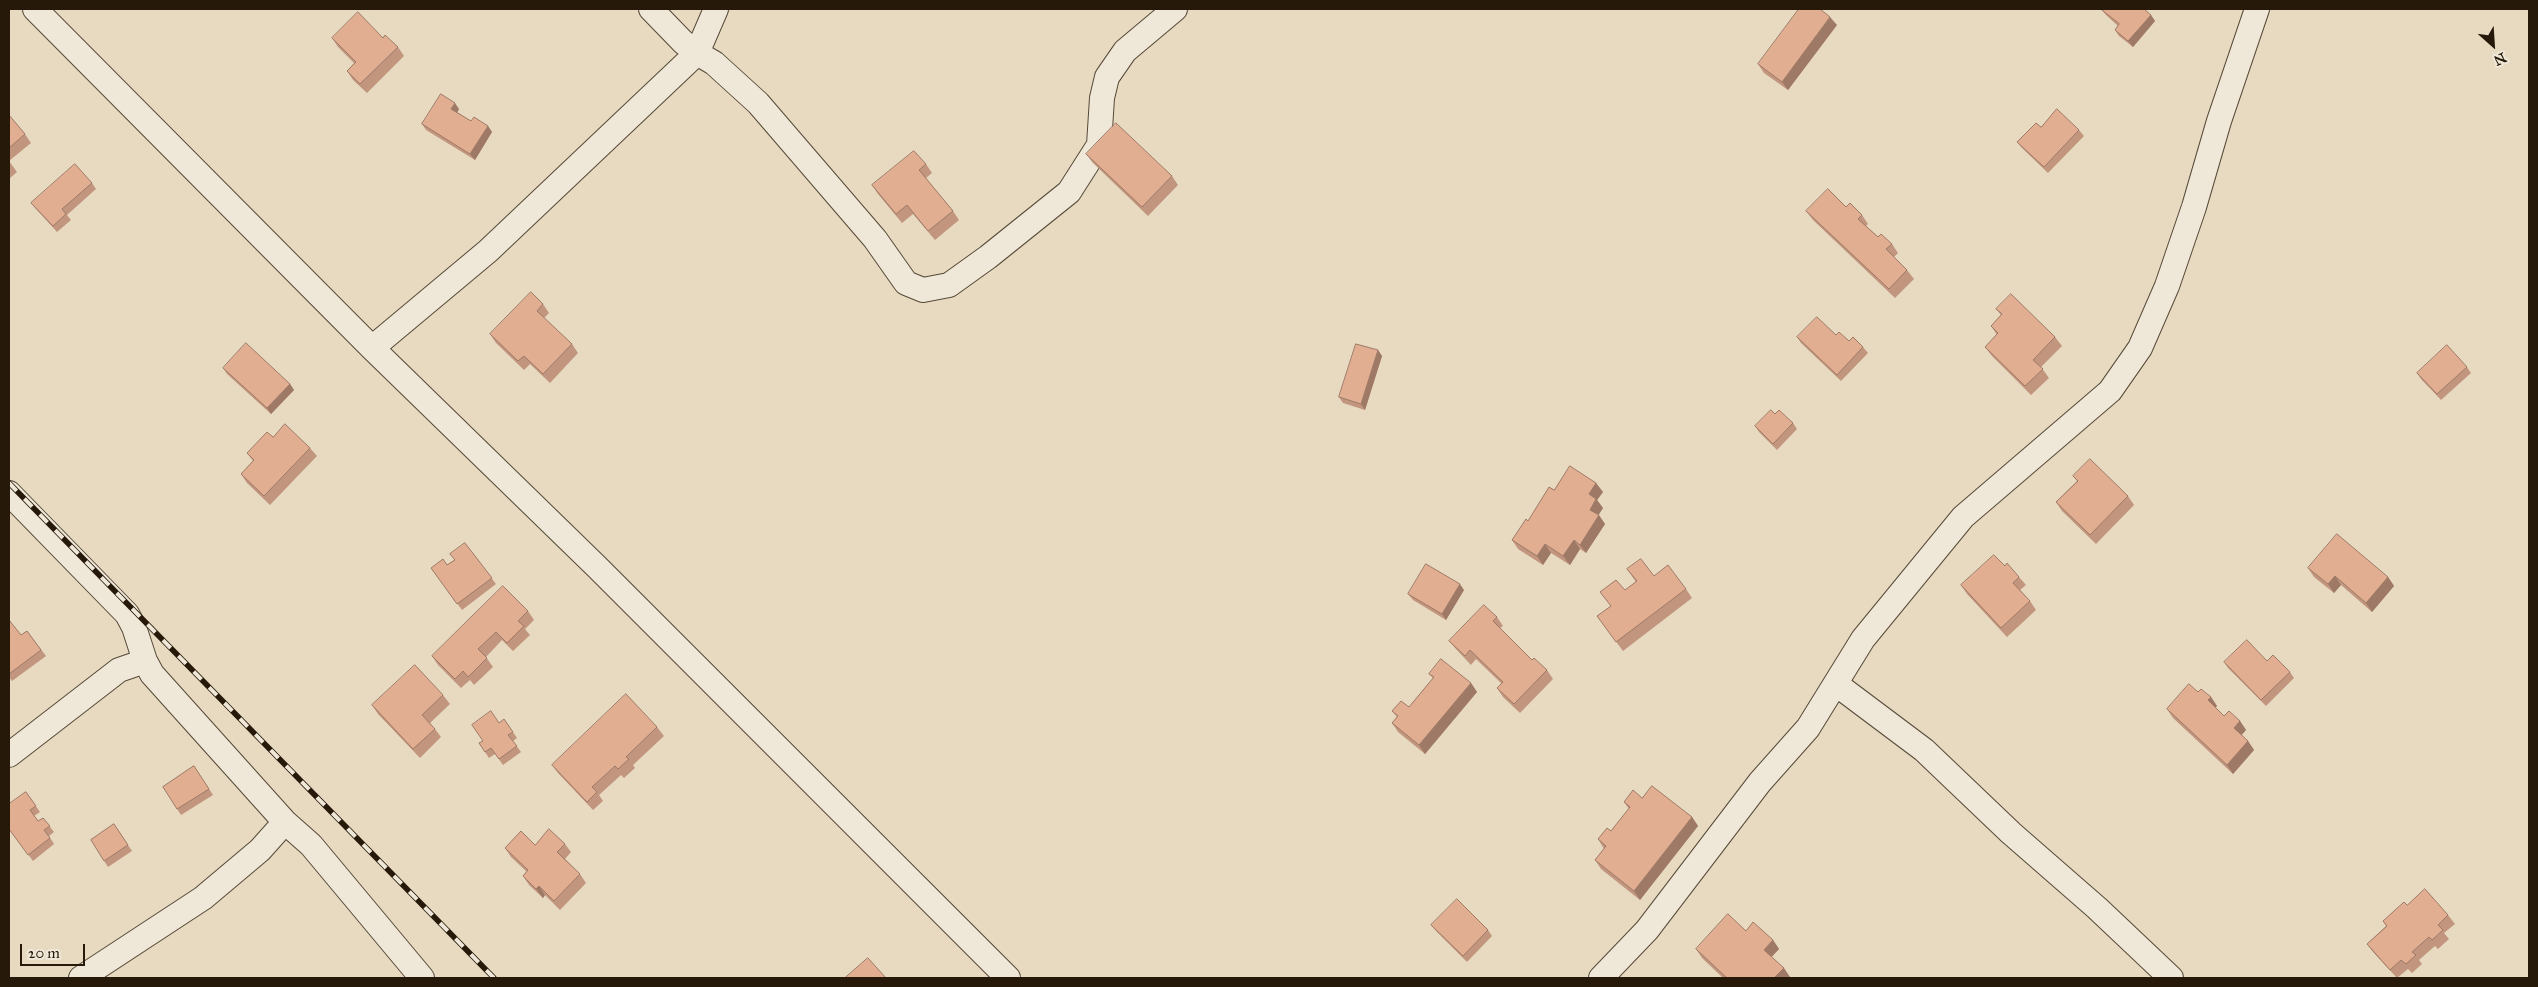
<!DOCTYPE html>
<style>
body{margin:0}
#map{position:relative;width:2538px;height:987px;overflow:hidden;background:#e7dac1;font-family:"IM FELL Great Primer",serif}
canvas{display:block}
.frame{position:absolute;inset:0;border:10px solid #261909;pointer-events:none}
.north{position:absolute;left:2468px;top:20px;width:50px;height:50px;-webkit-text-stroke:4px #efe7d7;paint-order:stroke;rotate:154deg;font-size:14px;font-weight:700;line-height:20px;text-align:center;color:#261909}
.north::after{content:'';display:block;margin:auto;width:18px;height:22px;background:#261909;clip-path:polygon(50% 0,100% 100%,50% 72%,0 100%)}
.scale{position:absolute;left:20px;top:944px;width:65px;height:22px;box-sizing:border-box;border:2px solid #261909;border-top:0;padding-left:6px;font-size:15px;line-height:18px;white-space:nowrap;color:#261909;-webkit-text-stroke:4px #efe7d7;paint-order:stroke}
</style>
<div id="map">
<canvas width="2538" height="987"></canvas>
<div class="frame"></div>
<div class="north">N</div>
<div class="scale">20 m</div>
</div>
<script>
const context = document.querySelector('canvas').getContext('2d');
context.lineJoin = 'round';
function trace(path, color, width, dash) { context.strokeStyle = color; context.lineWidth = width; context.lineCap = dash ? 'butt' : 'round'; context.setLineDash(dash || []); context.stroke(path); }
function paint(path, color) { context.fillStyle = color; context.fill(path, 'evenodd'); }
const minor = new Path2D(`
 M35,9L372,348L597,567L1008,978
 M651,9L683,42L697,53L714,63L758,103L875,239L906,283L923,290L949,285L988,257L1069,192L1099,145L1102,98L1107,77L1125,51L1175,9
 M372,348L488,251L697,53L716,9
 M9,493L127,614L134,627L145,661L152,674L285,822L260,850L203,898L81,978
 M1836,684L1924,750L2011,833L2097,908L2171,978
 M9,755L119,670L145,661
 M285,822L311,845L422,978
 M1601,978L1647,930L1760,782L1808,728L1863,639L1963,517L2110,391L2140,348L2167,286L2194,207L2219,121L2257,9`);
const rail = new Path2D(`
 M9,483L494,978`);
const wall = new Path2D(`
 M2101,9L2151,15L2155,21L2133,47L2119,36L2115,30L2118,26L2106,15Z
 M1837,25L1788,90L1764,73L1758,64Z
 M332,38H383L398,47L404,56L367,93L353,80L347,71L354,63L338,47Z
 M459,109L457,112L471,121L488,126L492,132L475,160L426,130L422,124Z
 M9,115L25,134L31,143L9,161L17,172L9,179Z
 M2041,127L2079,130L2084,136L2048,173L2022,148L2017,142Z
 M1086,154L1172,176L1178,185L1148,216L1093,163Z
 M926,164L932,173L926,178L953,211L959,220L935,240L913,214L902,223L878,194L872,185Z
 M92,183L96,189L67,215L71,220L57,232L36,209L31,203Z
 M1846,207L1862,215L1868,224L1866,226L1878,237L1892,244L1898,253L1894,257L1907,270L1914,279L1895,298L1813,220L1806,211Z
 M543,304L549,313L544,318L572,344L578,353L550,383L530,364L524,370L496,343L490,334Z
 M1996,309L2055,337L2062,346L2041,367L2049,378L2031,395L1992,356L1985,347L1997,335L1991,326L2001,315Z
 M1836,335L1863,347L1868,353L1841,381L1801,343L1797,337Z
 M1378,350L1382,356L1365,410L1343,403L1339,397Z
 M2467,367L2471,373L2441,400L2421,379L2417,373Z
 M223,368L290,384L294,390L271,414L227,374Z
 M1775,414L1793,423L1797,429L1777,450L1759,432L1755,426Z
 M273,437L310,448L317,456L270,505L247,483L241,474L253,461L247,453Z
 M2073,476L2128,496L2134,505L2096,544L2062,511L2056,502L2077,481Z
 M1596,483L1603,492L1597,500L1603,508L1598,515L1605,524L1586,553L1580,549L1570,565L1551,553L1543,565L1518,549L1512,540L1528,521Z
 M465,543L496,584L462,610L431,568L447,565L454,560Z
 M2005,566L2019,577L2026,585L2020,590L2030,601L2036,610L2007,637L1967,594L1961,585Z
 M2308,568L2388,577L2394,586L2372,612L2341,585L2334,593L2314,577Z
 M1627,569L1654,576L1686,589L1692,598L1623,651L1597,616L1611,606L1600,592L1625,590L1636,582Z
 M1464,590L1446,620L1413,600L1408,594Z
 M528,611L534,620L525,629L530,635L513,651L502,640L486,657L493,667L474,685L470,680L461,688L438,665L432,656Z
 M1497,617L1503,626L1500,628L1532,660L1547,670L1553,679L1520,713L1503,697L1497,688L1502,684L1476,659L1471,665L1456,649L1449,641Z
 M9,620L21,635L27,631L46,656L12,681L9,677Z
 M2267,661L2290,672L2294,678L2266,706L2228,668L2224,662Z
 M1429,674L1471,683L1477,692L1425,754L1398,732L1392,723L1397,717L1392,711L1409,707L1433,678Z
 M2198,692L2211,697L2217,706L2215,708L2224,716L2240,721L2246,730L2241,735L2248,741L2254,750L2233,774L2173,718L2167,709Z
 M443,695L450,704L430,723L435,729L441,737L420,758L378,714L372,705Z
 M504,719L517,738L513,741L521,752L503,765L495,754L489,758L479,743L483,741L499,723Z
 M657,727L664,736L633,765L635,768L624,778L621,775L599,795L603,801L593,810L558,773L552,765Z
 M194,766L213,795L181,815L163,787Z
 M26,792L40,812L34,816L38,821L43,818L54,832L49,836L54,844L33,861L9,829Z
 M1642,798L1692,817L1698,826L1640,900L1601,869L1595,860L1604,849L1598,839L1611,831L1629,809L1624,802Z
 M114,824L132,851L108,867L91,840Z
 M565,844L571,852L565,859L580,874L586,883L560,910L545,895L543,898L529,885L523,876L527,872L511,857L505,848L535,845Z
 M2448,915L2455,924L2444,933L2449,939L2438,949L2435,946L2419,960L2422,964L2412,973L2408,969L2397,978L2373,952L2367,944L2386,926L2383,921Z
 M1431,925L1488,930L1492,936L1467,962L1436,931Z
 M1746,931L1773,940L1779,949L1772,957L1790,977L1789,978H1723L1702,958L1696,949Z`);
const shadedWall = new Path2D(`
 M2151,15L2155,21L2133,47L2128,41Z
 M1830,17L1837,25L1788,90L1782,82Z
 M455,103L459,109L456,115L451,109Z
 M488,126L492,132L475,160L470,154Z
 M1378,350L1382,356L1365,410L1361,404Z
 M290,384L294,390L271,414L267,408Z
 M1596,483L1603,492L1597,500L1603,508L1596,519L1590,510L1589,494Z
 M1599,515L1605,524L1586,553L1580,545Z
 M1574,540L1580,549L1570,565L1563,556Z
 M1545,544L1551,553L1543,565L1537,556Z
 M2335,576L2341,585L2334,593L2328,584Z
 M2388,577L2394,586L2372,612L2366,603Z
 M1460,584L1464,590L1446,620L1442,614Z
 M1471,683L1477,692L1425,754L1419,745Z
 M2211,697L2217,706L2214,709L2208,700Z
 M2240,721L2246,730L2240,737L2234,728Z
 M2248,741L2254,750L2233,774L2227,765Z
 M1692,817L1698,826L1640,900L1634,891Z
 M539,886L545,895L543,898L536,889Z
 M1773,940L1779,949L1770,958L1764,950Z
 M1784,968L1790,977L1789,978H1774Z`);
const building = new Path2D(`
 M1799,9H1820L1830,17L1782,82L1758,64Z
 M2101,9H2144L2151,15L2128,41L2115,30L2119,24Z
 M358,12L383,38L385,35L398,47L360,84L347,71L356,62L332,38Z
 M441,94L455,103L451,109L471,121L474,117L488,126L470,154L422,124Z
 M2057,109L2079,130L2044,167L2017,142L2036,123L2041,127Z
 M9,115L25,134L9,148Z
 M1116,123L1172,176L1142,207L1086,154Z
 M914,151L926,164L919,170L953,211L928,231L907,205L896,214L872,185Z
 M75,164L92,183L62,209L66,214L53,226L31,203Z
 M1828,189L1846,207L1850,203L1862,215L1858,219L1878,237L1881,234L1892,244L1886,249L1907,270L1889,289L1806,211Z
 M531,292L543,304L537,311L572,344L543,374L524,356L518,361L490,334Z
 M2011,294L2055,337L2033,360L2043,369L2025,386L1985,347L1998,333L1991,326L2002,314L1996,309Z
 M1817,317L1836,335L1839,332L1849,341L1853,337L1863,347L1837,375L1797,337Z
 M246,343L290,384L267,408L223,368Z
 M1356,344L1378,350L1361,404L1339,397Z
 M2447,345L2467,367L2437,394L2417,373Z
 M1771,410L1775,414L1779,410L1793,423L1773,444L1755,426Z
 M285,424L310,448L264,496L241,474L254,460L247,453L267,432L273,437Z
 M2090,459L2128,496L2090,535L2056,502L2078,481L2073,476Z
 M1570,466L1596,483L1589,494L1596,499L1590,510L1599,515L1580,545L1574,540L1563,556L1545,544L1537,556L1512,540L1526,519L1528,521L1549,487L1554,490Z
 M2337,534L2388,577L2366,603L2335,576L2328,584L2308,568Z
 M465,543L492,578L457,604L431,568L443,559L447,565L455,560L450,554Z
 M1994,555L2005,566L2007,563L2019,577L2013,583L2030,601L2001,628L1961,585Z
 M1641,559L1654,576L1668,565L1686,589L1616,642L1597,616L1611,606L1600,592L1616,580L1625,590L1637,581L1627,569Z
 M1426,564L1460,584L1442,614L1408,594Z
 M503,586L528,611L518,621L524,626L507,643L496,632L478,649L487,658L468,677L463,671L455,679L432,656Z
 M1484,605L1497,617L1493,621L1532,660L1534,658L1547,670L1514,704L1497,688L1503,682L1470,650L1465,656L1449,641Z
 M9,620L21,635L27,631L41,650L9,674Z
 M2247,640L2267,661L2273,655L2290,672L2261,700L2224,662Z
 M1441,659L1471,683L1419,745L1392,723L1398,716L1392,711L1401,701L1409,707L1434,677L1429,674Z
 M415,665L443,695L422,715L435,729L413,749L372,705Z
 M2189,684L2198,692L2201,689L2211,697L2208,700L2224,716L2229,711L2240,721L2234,728L2248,741L2227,765L2167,709Z
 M626,694L657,727L626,757L629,759L618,769L615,766L592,787L597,792L587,802L552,765Z
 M491,711L499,723L504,719L513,732L508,735L517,746L499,759L491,748L485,752L479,743L483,741L472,725Z
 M194,766L209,789L177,809L163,787Z
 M1652,786L1692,817L1634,891L1595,860L1606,846L1598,839L1607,828L1611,831L1630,807L1624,802L1633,790L1642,798Z
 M26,792L36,806L30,810L38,821L43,818L50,826L44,830L50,838L28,855L9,829V804Z
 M114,824L128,845L104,861L91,840Z
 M549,829L565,844L557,852L580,874L554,901L539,886L536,889L523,876L528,870L505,848L521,831L535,845Z
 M2425,889L2448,915L2438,925L2443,930L2432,940L2429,937L2412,952L2416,955L2406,964L2401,960L2390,970L2367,944L2387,926L2383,921L2404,902L2407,905Z
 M1457,899L1488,930L1463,956L1431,925Z
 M1728,914L1746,931L1753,922L1773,940L1764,950L1784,968L1774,978H1727L1696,949Z
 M868,958L886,978H845Z`);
trace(minor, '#564937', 26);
trace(minor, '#efe7d7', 24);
trace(rail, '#261909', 5.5);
trace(rail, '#efe7d7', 4, [11]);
paint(wall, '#c2967e');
paint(shadedWall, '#9e7a66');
paint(building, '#e2ae92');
trace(building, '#9e7a66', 1);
</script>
